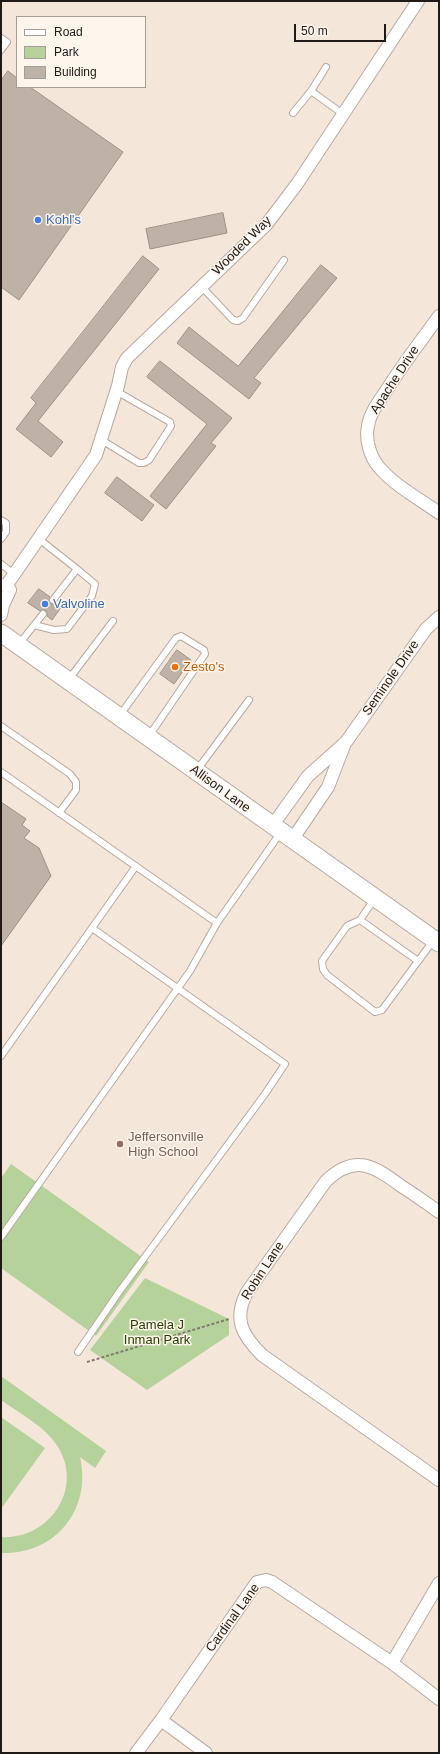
<!DOCTYPE html>
<style>
body{margin:0}
#map{position:relative;width:440px;height:1754px;overflow:hidden;background:#f5e6da;font-family:Helvetica,sans-serif}
canvas{display:block}
.frame{position:absolute;inset:0;border:2px solid #1f1a16;pointer-events:none}
.legend{position:absolute;left:16px;top:16px;width:130px;height:72px;box-sizing:border-box;background:#fef5ed;border:1px solid #a59d97;margin:0;padding:5px 7px;list-style:none;font-size:12px;color:#1f1a16}
.legend li{display:flex;align-items:center;gap:8px;height:20px}
.legend b{width:20px;border:1px solid #a59d97}
.scale{position:absolute;left:294px;top:24px;width:92px;height:18px;box-sizing:border-box;border:2px solid #1f1a16;border-top:0;padding-left:5px;font-size:12px;line-height:14px;white-space:nowrap;color:#1f1a16;-webkit-text-stroke:3px #fef5ed;paint-order:stroke}
</style>
<div id="map">
<canvas width="440" height="1754"></canvas>
<div class="frame"></div>
<ul class="legend">
<li><b style="height:5px;background:#fff"></b>Road</li>
<li><b style="height:11px;background:#b5d29b"></b>Park</li>
<li><b style="height:11px;background:#beb1a5"></b>Building</li>
</ul>
<div class="scale">50 m</div>
</div>
<script>
const context = document.querySelector('canvas').getContext('2d');
context.lineJoin = 'round';
function paint(path, color) { context.fillStyle = color; context.fill(path, 'evenodd'); }
function trace(path, color, width, dash) { context.strokeStyle = color; context.lineWidth = width; context.lineCap = dash ? 'butt' : 'round'; context.setLineDash(dash || []); context.stroke(path); }
function drawText(font, color, halo, rows, align = 'center') {
  context.font = font + ' Helvetica,sans-serif'; context.lineWidth = 3; context.setLineDash([]); context.textBaseline = 'middle'; context.strokeStyle = halo; context.fillStyle = color; for (const [text, x, y, turn = 0] of rows) {
    context.save(); context.translate(x, y); context.rotate((+turn || 0) * Math.PI / 180); context.textAlign = isNaN(turn) ? turn : align; if (halo) context.strokeText(text, 0, 0); context.fillText(text, 0, 0); context.restore();
  }
}
const green = new Path2D(`
 M11,1164L149,1262L96,1336L1,1268V1178Z
 M145,1278L229,1319V1335L147,1390L90,1350Z
 M1,1376L106,1451L95,1468L80,1457C92,1510 55,1555 1,1553V1537C49,1540 84,1489 58,1447C45,1426 20,1414 1,1400Z
 M1,1417L45,1448L1,1509Z`);
const building = new Path2D(`
 M8,71L17,78V87H30L123,152L19,300L1,287V81Z
 M223,213L227,233L150,249L146,229Z
 M143,256L159,269L38,421L63,442L51,457L16,429L36,403L31,398Z
 M321,265L337,278L254,378L261,383L249,399L177,343L189,327L238,366Z
 M160,361L232,418L211,443L216,446L166,509L150,496L207,424L147,377Z
 M117,477L154,505L142,521L105,493Z
 M39,589L50,597L49,601L51,604H54L57,602L62,606L52,620L47,616V613L45,610L40,611L28,603Z
 M177,650L191,660L174,684L160,674Z
 M1,802L26,819L22,825L30,831L24,838L39,848L51,876L1,946Z`);
const path = new Path2D(`
 M87,1362L229,1319`);
const service = new Path2D(`
 M1,38L7,42L1,50
 M311,91L326,67
 M293,113L311,91L343,114
 M202,287L233,320L238,321L243,318L284,260
 M100,439L139,463H144L149,460L171,426L170,422L116,391
 M1,520L6,523V532L1,539
 M39,539L77,569L53,600
 M1,564L14,574
 M34,625L54,630L67,629L92,596L95,584L77,569
 M19,644L43,614
 M69,679L113,621
 M120,715L176,638L181,636L204,650L205,654L149,736
 M1,726L70,774L76,782V790L59,813
 M197,770L249,700
 M1,772L217,923
 M375,898L360,920L347,926L322,961L323,969L327,975L375,1012L382,1010L433,941
 M360,920L418,961
 M1,1056L136,866
 M1,1237L190,971L217,923L281,832
 M78,1352L119,1292L265,1094L285,1064L92,928`);
const minor = new Path2D(`
 M439,316C421,341 402,365 386,391C379,401 370,413 368,426C365,439 370,456 378,466C392,484 421,500 439,513
 M1,585L6,586L10,590L3,605L1,615
 M6,586L96,455L118,386L122,367L127,358L266,225L297,184L418,1
 M272,826L308,776L346,742L426,629L439,617
 M292,840L328,787L345,743
 M439,1212C426,1203 414,1194 401,1186C374,1166 355,1153 326,1181L247,1292C233,1319 242,1335 262,1355L439,1480
 M392,1663L439,1583
 M161,1720L206,1753
 M136,1753L161,1720L257,1582L266,1580L272,1582L392,1663L439,1699`);
const secondary = new Path2D(`
 M1,633L439,943`);
const markers = [
 [38,220,4,"#3f7fe0"],
 [45,604,4,"#3f7fe0"],
 [175,667,4,"#e8710a"],
 [120,1144,4,"#8d6e63"]
];
const shopNames = [
 ["Kohl's",46,220],
 ["Valvoline",53,604]
];
const streetNames = [
 ["Wooded Way",242,246,-45],
 ["Apache Drive",395,380,-57],
 ["Seminole Drive",391,678,-55],
 ["Allison Lane",220,789,36],
 ["Robin Lane",263,1271,-57],
 ["Cardinal Lane",233,1618,-54]
];
const foodNames = [
 ["Zesto's",183,667]
];
const educationNames = [
 ["Jeffersonville",128,1137],
 ["High School",128,1152]
];
const parkNames = [
 ["Pamela J",157,1325],
 ["Inman Park",157,1340]
];
paint(green, '#b5d29b');
paint(building, '#beb1a5');
trace(building, '#9d9184', 1);
trace(service, '#b8a99e', 8);
trace(minor, '#b8a99e', 14);
trace(secondary, '#b8a99e', 19);
trace(path, '#827871', 2, [3, 2]);
trace(service, '#fff', 6);
trace(minor, '#fff', 12);
trace(secondary, '#fff', 17);
for (const [x, y, r, color] of markers) { const dot = new Path2D(); dot.arc(x, y, r, 0, 2 * Math.PI); context.fillStyle = color; context.fill(dot); trace(dot, '#fef5ed', 1.5); }
drawText('13px', '#366cbe', '#fef5ed', shopNames, 'left');
drawText('13px', '#1f1a16', '#fef5ed', streetNames);
drawText('13px', '#c56008', '#fef5ed', foodNames, 'left');
drawText('13px', '#785e54', '#fef5ed', educationNames, 'left');
drawText('13px', '#263f01', '#fef5ed', parkNames);
</script>
